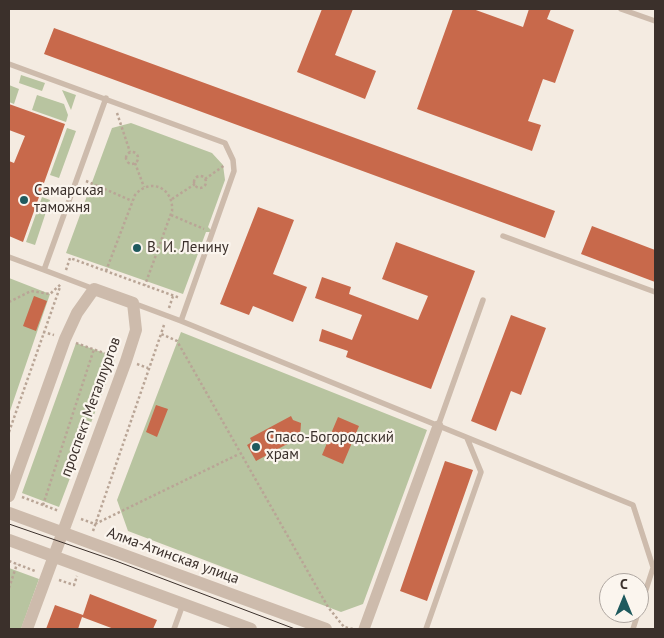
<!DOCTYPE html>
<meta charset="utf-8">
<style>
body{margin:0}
#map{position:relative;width:664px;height:638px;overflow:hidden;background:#f4ebe1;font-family:"PT Sans",sans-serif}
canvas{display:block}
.frame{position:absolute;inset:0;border:10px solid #3b302b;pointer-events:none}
.north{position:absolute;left:599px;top:573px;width:50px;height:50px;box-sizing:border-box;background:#fbf5ee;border:1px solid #aea6a0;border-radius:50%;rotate:0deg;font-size:14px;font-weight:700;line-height:20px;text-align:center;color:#3b302b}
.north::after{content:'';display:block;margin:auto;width:18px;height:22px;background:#1f5a5e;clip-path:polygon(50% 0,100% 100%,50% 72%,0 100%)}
</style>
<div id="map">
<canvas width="664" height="638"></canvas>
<div class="frame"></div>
<div class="north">С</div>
</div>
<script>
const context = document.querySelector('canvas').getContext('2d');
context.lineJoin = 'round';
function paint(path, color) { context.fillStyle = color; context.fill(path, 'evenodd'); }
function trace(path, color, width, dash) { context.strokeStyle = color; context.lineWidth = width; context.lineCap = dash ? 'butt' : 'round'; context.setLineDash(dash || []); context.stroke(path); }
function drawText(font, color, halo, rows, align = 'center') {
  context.font = font + ' "PT Sans",sans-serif'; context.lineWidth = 4.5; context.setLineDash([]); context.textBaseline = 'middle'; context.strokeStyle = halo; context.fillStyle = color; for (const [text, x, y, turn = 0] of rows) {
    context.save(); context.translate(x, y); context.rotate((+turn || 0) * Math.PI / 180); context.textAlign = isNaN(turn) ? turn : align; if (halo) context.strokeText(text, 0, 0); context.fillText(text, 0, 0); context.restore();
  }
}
const green = new Path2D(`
 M21,75L45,83L42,91L19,83Z
 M9,85L19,89L14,104L9,102Z
 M62,90L76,95L71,110Z
 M37,95L64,104L68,115L66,122L32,110Z
 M131,123L212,153L223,165L225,180L208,227L213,232H206L183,294L66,253L112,128Z
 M67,128L76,131L59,178L50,175Z
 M42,197L50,200L35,245L26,242Z
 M9,278L50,294L9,414Z
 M181,332L427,430L363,604L341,612L128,531L117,500Z
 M76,343L116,357L59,507L22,493Z
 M9,568L39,579L21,629H9Z`);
const building = new Path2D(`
 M322,9H353L335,55L376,71L365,99L297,72Z
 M453,9H473L523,27L529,9H551L547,19L574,30L555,83L543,79L528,121L541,125L532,151L417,109Z
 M54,28L555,211L545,238L44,54Z
 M9,104L65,124L23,242L9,236V161L14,163L25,136L9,130Z
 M258,207L294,220L273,274L307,287L293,322L253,306L249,315L220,304Z
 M592,226L655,250V282L581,254Z
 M396,242L475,271L431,389L346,357L348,351L319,341L322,329L352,340L362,315L315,298L322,277L351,287L349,294L418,320L428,296L382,279Z
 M34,296L47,301L36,331L23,326Z
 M511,315L546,328L521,395L511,391L496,431L471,421Z
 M156,405L168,409L157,437L146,432Z
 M291,416L293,420L301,423L300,437L256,461L247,445L252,442L250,438Z
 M338,417L359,426L343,464L322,455Z
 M445,461L473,470L427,601L400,591Z
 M90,594L157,620L153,629H114L82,617L78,629H46L55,605L83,615Z`);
const path = new Path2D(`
 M117,113L130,152
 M126 158a6 6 0 1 1 12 0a6 6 0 1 1-12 0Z
 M135,163L144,187
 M194 182a6 6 0 1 1 12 0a6 6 0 1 1-12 0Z
 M205,179L225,165
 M86,181L132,201
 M172,199L195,184
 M171,215L204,229
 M66,270L70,258L180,298
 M106,271L135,195C150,177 174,188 172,211L145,285
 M9,302L31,291L50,294L61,284
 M169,308L173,296
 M164,325L161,334L177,341L328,607L344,627L353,629
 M43,332L54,335
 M76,343L115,357
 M137,364L148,368
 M9,432L60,287
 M22,497L59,511
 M43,505L94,349
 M81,519L95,524L239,454
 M93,531L161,334
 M9,561L35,571
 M59,580L74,585L77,576
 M9,588L17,564`);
const service = new Path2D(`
 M621,9L655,21
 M9,64L225,143L233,160L234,171L181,321L133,303
 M503,236L655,292
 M9,257L44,270
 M94,289L44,270L106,98
 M181,321L633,505L653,567
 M438,426L483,300
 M639,611L654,565
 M174,629L183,604
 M426,629L481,472L467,438
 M633,629L638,613`);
const minor = new Path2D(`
 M364,629L438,426`);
const tertiary = new Path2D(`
 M9,496L65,339L77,313L94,289L133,303L136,330L126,361L27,629
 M9,513L326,629
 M9,540L251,629`);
const tram = new Path2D(`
 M9,524L116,561L295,629`);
const markers = [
 [24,200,5,"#1f5a5e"],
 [137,248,5,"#1f5a5e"],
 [256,447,5,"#1f5a5e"]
];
const poiNames = [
 ["Самарская",34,191],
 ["таможня",34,208],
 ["В. И. Ленину",147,248],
 ["Спасо-Богородский",266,438],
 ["храм",266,455]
];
const streetNames = [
 ["проспект Металлургов",91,407,-70],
 ["Алма-Атинская улица",173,556,20]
];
paint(green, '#b8c4a0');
paint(building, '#c8694b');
trace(path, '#b9a596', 2.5, [2.5, 2.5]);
trace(service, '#cdbbac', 5.5);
trace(minor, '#cdbbac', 11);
trace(tertiary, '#cdbbac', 12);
trace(tram, '#3b302b', 1);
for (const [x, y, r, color] of markers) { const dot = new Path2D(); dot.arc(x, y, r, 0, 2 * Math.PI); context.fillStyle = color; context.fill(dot); trace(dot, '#fbf5ee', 2); }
drawText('15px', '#3b302b', '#fbf5ee', poiNames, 'left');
drawText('15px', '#3b302b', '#fbf5ee', streetNames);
</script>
